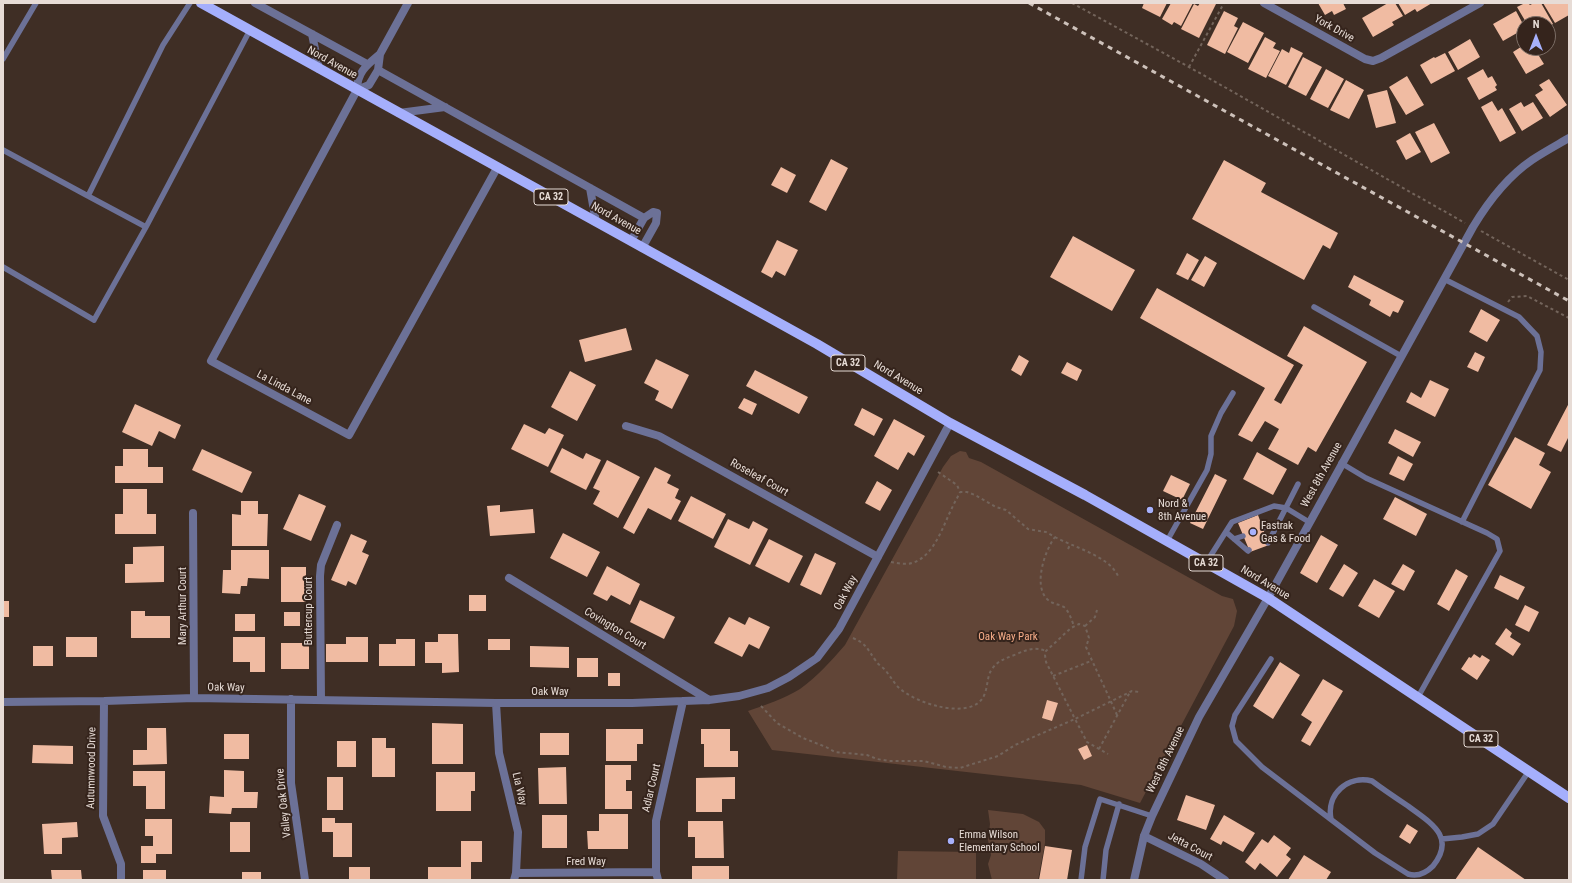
<!DOCTYPE html>
<style>
body{margin:0}
#map{position:relative;width:1572px;height:883px;overflow:hidden;background:#3f2e25;font-family:"Roboto Condensed",sans-serif}
canvas{display:block}
.frame{position:absolute;inset:0;border:4px solid #e7dcd6;pointer-events:none}
.north{position:absolute;left:1516px;top:16px;width:40px;height:40px;box-sizing:border-box;background:#35241c;border:1px solid #7c6e66;border-radius:50%;rotate:0deg;font-size:11px;font-weight:700;line-height:16px;text-align:center;color:#e7dcd6}
.north::after{content:'';display:block;margin:auto;width:14px;height:18px;background:#a7b1fc;clip-path:polygon(50% 0,100% 100%,50% 72%,0 100%)}
</style>
<div id="map">
<canvas width="1572" height="883"></canvas>
<div class="frame"></div>
<div class="north">N</div>
</div>
<script>
const context = document.querySelector('canvas').getContext('2d');
context.lineJoin = 'round';
function paint(path, color) { context.fillStyle = color; context.fill(path, 'evenodd'); }
function trace(path, color, width, dash) { context.strokeStyle = color; context.lineWidth = width; context.lineCap = dash ? 'butt' : 'round'; context.setLineDash(dash || []); context.stroke(path); }
function drawText(font, color, halo, rows, align = 'center') {
  context.font = font + ' "Roboto Condensed",sans-serif'; context.lineWidth = 4; context.setLineDash([]); context.textBaseline = 'middle'; context.strokeStyle = halo; context.fillStyle = color; for (const [text, x, y, turn = 0] of rows) {
    context.save(); context.translate(x, y); context.rotate((+turn || 0) * Math.PI / 180); context.textAlign = isNaN(turn) ? turn : align; if (halo) context.strokeText(text, 0, 0); context.fillText(text, 0, 0); context.restore();
  }
}
const green = new Path2D(`
 M960,451L966,452L969,458L981,462L1222,596L1233,599L1237,611L1234,626L1140,803L1081,785L772,750L748,711C765,705 784,699 800,689C817,677 831,661 845,645L943,467L951,456Z
 M988,810L1023,814L1039,822L1045,830V843L1038,880H992L988,864L991,855L988,840L990,824Z
 M898,851L976,852V880H897Z`);
const building = new Path2D(`
 M1144,3H1167L1160,17L1142,8Z
 M1171,3H1193L1181,26L1174,22L1172,25L1162,19Z
 M1200,3L1216,4L1199,38L1181,29L1194,4L1198,6Z
 M1318,3H1343L1346,9L1334,15L1332,11L1325,15Z
 M1388,3H1395L1403,16L1392,22L1394,25L1373,37L1362,18Z
 M1398,3H1432L1417,12L1415,9L1405,15Z
 M1525,3H1528L1530,5L1534,3H1541L1553,24L1548,27V24H1527L1517,7Z
 M1543,3H1569V15L1555,23Z
 M1224,11L1238,18L1234,26L1238,28L1225,54L1207,45Z
 M1516,11L1524,26V29L1503,41L1493,24Z
 M1243,22L1264,33L1248,63L1227,52Z
 M1265,37L1276,43L1273,48L1280,51L1266,78L1248,69Z
 M1470,39L1480,57L1458,70L1448,52Z
 M1524,45V48H1534L1544,64L1526,74L1513,52Z
 M1291,47L1303,53L1286,85L1268,76L1282,49L1289,53Z
 M1445,53L1455,71L1431,84L1420,65L1434,57L1435,58Z
 M1303,57L1322,67L1306,96L1288,87Z
 M1326,69L1344,79L1328,108L1310,99Z
 M1483,69L1488,78L1492,76L1497,85L1495,87L1497,90L1479,100L1467,78Z
 M1407,76L1424,105L1406,115L1389,87Z
 M1549,79L1567,105L1550,117L1535,95L1543,90L1539,85Z
 M1346,80L1364,90L1349,119L1330,110Z
 M1387,90L1396,123L1376,128L1367,95Z
 M1492,101L1498,111L1502,108L1516,133L1500,142L1481,107Z
 M1521,102L1524,107L1533,102L1543,118L1522,131L1509,109Z
 M1434,123L1450,153L1431,163L1415,132Z
 M1410,133L1421,152L1406,160L1396,141Z
 M831,159L848,168L826,211L809,202Z
 M1224,160L1266,183L1261,192L1338,233L1330,249L1323,245L1304,280L1192,219Z
 M781,167L796,175L787,193L771,185Z
 M1073,236L1135,270L1112,311L1050,277Z
 M777,240L798,250L785,276L776,271L772,278L761,272Z
 M1187,253L1199,260L1188,280L1176,274Z
 M1205,256L1217,263L1204,287L1191,280Z
 M1354,275L1404,301L1398,313L1393,311L1390,317L1369,305L1371,300L1348,287Z
 M1157,288L1294,365L1274,400L1281,404L1303,365L1287,356L1304,326L1367,362L1316,452L1308,447L1298,465L1268,449L1279,429L1265,421L1252,442L1238,435L1265,388L1140,318Z
 M1481,309L1500,320L1487,342L1469,332Z
 M626,328L632,350L585,362L579,340Z
 M1475,352L1485,357L1478,372L1467,367Z
 M1019,355L1029,361L1021,376L1011,370Z
 M656,359L689,375L672,409L655,400L659,391L644,383Z
 M1067,362L1082,370L1077,381L1061,373Z
 M755,370L808,397L799,414L746,386Z
 M570,371L596,385L577,421L551,407Z
 M1430,380L1449,389L1435,417L1406,402L1411,392L1421,398Z
 M744,398L757,404L752,415L738,408Z
 M1569,403V436L1561,452L1547,445Z
 M135,404L181,425L175,439L159,431L152,446L122,432Z
 M862,408L883,419L874,436L854,425Z
 M894,419L925,436L914,456L908,452L898,470L874,456Z
 M524,424L545,434L549,428L564,435L548,467L511,449Z
 M1395,429L1421,442L1413,457L1388,443Z
 M1515,437L1545,453L1539,465L1551,472L1531,509L1488,485Z
 M562,448L583,459L586,453L601,460L586,490L550,472Z
 M123,449H148V467H163V483H115V466H123Z
 M202,449L252,472L242,493L192,470Z
 M1257,452L1287,469L1273,495L1243,479Z
 M1398,456L1413,464L1404,481L1389,474Z
 M607,460L640,477L618,518L593,504L600,491L593,488Z
 M655,467L671,475L667,483L679,489L675,498L681,501L671,520L648,508L634,534L623,528Z
 M1215,474L1227,480L1203,529L1190,523Z
 M1171,475L1190,484L1182,500L1163,491Z
 M877,481L892,490L880,511L865,503Z
 M123,489H147V514H156V534H115V514H123Z
 M299,494L326,506L311,541L283,529Z
 M691,496L726,514L713,539L678,521Z
 M1395,497L1427,514L1416,536L1383,519Z
 M241,501H258V514H268L267,546H232V514L241,515Z
 M500,505V512L533,509L535,533L490,536L487,506Z
 M1258,515L1269,545L1250,552L1238,523Z
 M728,519L749,529L753,521L768,529L750,565L714,547Z
 M563,533L600,552L587,577L550,558Z
 M351,534L367,541L362,552L369,555L356,585L348,581L346,586L331,580Z
 M1321,535L1338,545L1317,583L1300,573Z
 M769,539L803,556L789,583L755,566Z
 M164,546V582L125,583V564H133V547Z
 M231,550H269V579L248,578L247,586H241L240,594L222,593L223,570H231Z
 M815,553L836,563L821,595L800,585Z
 M1344,564L1358,573L1343,597L1329,589Z
 M1403,564L1415,571L1404,591L1391,584Z
 M607,566L640,584L630,605L611,595L607,601L593,594Z
 M281,567H306V602H281Z
 M1456,569L1468,576L1449,611L1437,604Z
 M1500,575L1525,587L1518,600L1494,588Z
 M1374,579L1395,591L1379,618L1358,606Z
 M469,595H486V611H469Z
 M640,600L675,617L664,639L630,622Z
 M3,601H9V617H3Z
 M1525,605L1539,612L1529,632L1515,625Z
 M131,611H145V616H170V638H131Z
 M284,612H300V626H284Z
 M235,614H255V631H235Z
 M729,617L745,625L749,617L770,627L759,649L749,644L742,657L714,643Z
 M1506,628L1512,633L1510,637L1521,644L1513,656L1495,644Z
 M438,634H458L459,672L442,673V663H425V642H438Z
 M66,637H97V657H66Z
 M233,637H265V672H250V662H233Z
 M346,637H368V662H326V644H346Z
 M396,639H415V666H379V644H396Z
 M488,639H510V650H488Z
 M281,643H309V669H281Z
 M33,646H53V666H33Z
 M530,646L569,647V668L530,667Z
 M1474,654L1480,658L1482,655L1490,660L1477,680L1461,669L1469,657L1471,658Z
 M577,658H598V677H577Z
 M1280,662L1300,675L1273,719L1253,706Z
 M608,673H620V686H608Z
 M1323,679L1343,691L1310,746L1301,741L1312,722L1301,715Z
 M1047,700L1058,703L1052,721L1042,718Z
 M432,723L463,724V764H432Z
 M147,728H166L167,764L133,765V750H147Z
 M606,729H643V744H637V761H606Z
 M701,729H730V751H738V767H704V744H701Z
 M540,733H569V755H540Z
 M224,734H249V759H224Z
 M372,738H386V748H395V777H372Z
 M337,741H356V767H337Z
 M33,745L73,746V764L32,763Z
 M1087,745L1092,756L1084,760L1078,749Z
 M605,765H631V780H626V791H632V809H605Z
 M566,767L567,804H539L538,768Z
 M224,770L244,771V792H258L257,808H232L231,814L209,813L210,796L224,797Z
 M133,771H165V809H146V786H133Z
 M436,772H475V791H471V811H436Z
 M327,777H343V810H327Z
 M735,777V799H722V812H696V778Z
 M1186,795L1215,805L1206,830L1177,820Z
 M599,814H628V849H588L587,831H599Z
 M542,815H567V848H542Z
 M1224,815L1255,833L1243,852L1223,841L1221,845L1210,839Z
 M322,818H335V823H352V857H333V832H322Z
 M145,819H172V854H156V863H141V846H153V836H145Z
 M688,821H723L724,858H695V837H688Z
 M77,822L78,837L62,838V854H44L42,824Z
 M230,822H250V852H230Z
 M1407,824L1418,831L1410,844L1399,837Z
 M1274,835L1291,848L1286,855L1291,859L1277,877L1260,863L1255,870L1245,862L1262,839L1268,843Z
 M461,841H482V862H471V880H428V867H461Z
 M1045,846L1072,850L1067,880H1039Z
 M1478,847L1526,880H1455Z
 M1304,855L1331,872L1326,880H1288Z
 M692,866H729V880H692Z
 M349,867H370V880H349Z
 M51,870H81L82,880H52Z
 M143,870H166V880H143Z
 M242,872H261V880H242Z`);
const path = new Path2D(`
 M1072,3L1189,67L1465,223
 M1189,67L1224,3
 M1481,231L1569,280
 M1508,302L1512,297L1527,296L1569,318
 M938,472L957,485L960,492H967L975,495L996,507L1006,510L1028,529L1046,532L1055,537C1045,550 1033,585 1047,599C1052,604 1058,604 1064,607C1069,611 1072,621 1074,626
 M1055,537C1073,547 1109,556 1118,576
 M1068,549L1070,545
 M891,562C898,563 906,565 912,563C935,556 943,525 953,506C955,501 958,497 960,492
 M1085,626L1095,617L1097,610
 M853,638C867,644 867,649 876,661C878,665 883,667 886,671C890,676 893,681 897,686C907,696 924,703 937,706C953,710 979,712 985,693C988,685 987,676 992,669C998,660 1007,658 1017,654C1028,649 1035,647 1046,651
 M1053,676L1091,661
 M761,706L777,723L803,738L826,747L835,752L867,755L877,759L889,761H924L946,767L960,768L998,756L1015,745L1075,719L1087,742L1108,754
 M1117,715C1107,692 1096,670 1086,647L1089,638L1085,626L1079,624L1071,628L1046,651L1045,655L1046,662L1075,719L1132,691L1139,692
 M1099,749L1130,692`);
const service = new Path2D(`
 M3,59L36,3
 M3,150L88,196
 M146,227L88,196L163,45L190,3
 M3,267L94,320L146,227L250,30
 M1444,279L1519,317L1537,336L1541,352L1540,370L1462,522
 M1314,307L1401,356
 M1341,463L1366,478L1487,533L1497,539L1500,551L1418,697
 M1263,528L1278,523
 M1226,532L1248,551L1249,550
 M1234,539L1243,536
 M1167,541L1207,470L1211,454V436L1221,413L1233,393
 M1268,543L1298,484
 M1206,563L1232,522L1274,506L1286,508L1309,522
 M1271,659L1235,715L1232,726L1236,741L1262,767L1375,853L1408,874C1418,877 1426,873 1433,866C1457,836 1429,822 1408,806C1396,798 1384,790 1372,781C1348,775 1326,794 1331,819
 M1442,839L1462,837L1478,834L1493,824L1529,771
 M1081,880L1085,847L1100,799L1152,816
 M1103,880L1106,850L1119,804`);
const minor = new Path2D(`
 M255,3L367,64
 M1264,3L1365,59L1373,61L1381,58L1480,3
 M312,34L319,69
 M380,54C367,65 357,72 357,90L211,361L349,435L497,168
 M378,70L644,218
 M357,90L369,85L378,70L380,54L408,3
 M399,113L445,107
 M590,188L596,222
 M631,241L644,218L653,212L657,213L656,223L642,248
 M626,426L659,436L878,557
 M193,513L194,698
 M509,578L709,700
 M291,699V783L305,880
 M321,700L320,576L321,565L337,525
 M104,701L103,816L121,864V880
 M3,702L104,701L194,698L496,703H632L709,700L739,696L768,688L789,677L817,658L839,629L950,423
 M496,703L499,753L518,832L516,873L514,880
 M1144,836L1201,864L1225,880
 M516,873L656,872
 M658,880L656,872V821L683,701`);
const tertiary = new Path2D(`
 M1134,880L1144,836L1152,816L1199,717L1268,598L1473,227C1488,202 1507,177 1532,160C1544,152 1557,145 1569,138`);
const primary = new Path2D(`
 M201,3L817,344L950,423L1085,495L1268,598L1569,798`);
const rail = new Path2D(`
 M1029,3L1569,301`);
const markers = [
 [1150,510,4,"#a7b1fc"],
 [1253,532,4,"#a7b1fc"],
 [951,841,4,"#a7b1fc"]
];
const shields = [
 [551,197,34],
 [848,363,34],
 [1206,563,34],
 [1481,739,34]
];
const shieldNames = [
 ["CA 32",551,197],
 ["CA 32",848,363],
 ["CA 32",1206,563],
 ["CA 32",1481,739]
];
const streetNames = [
 ["York Drive",1334,29,29],
 ["Nord Avenue",332,63,29],
 ["Nord Avenue",616,219,29],
 ["Nord Avenue",898,378,31],
 ["La Linda Lane",284,388,28],
 ["West 8th Avenue",1322,475,-61],
 ["Roseleaf Court",759,478,29],
 ["Nord Avenue",1265,583,31],
 ["Oak Way",846,593,-62],
 ["Mary Arthur Court",183,606,-90],
 ["Buttercup Court",309,611,-90],
 ["Covington Court",615,629,31],
 ["Oak Way",226,688,1],
 ["Oak Way",550,692],
 ["West 8th Avenue",1166,760,-64],
 ["Autumnwood Drive",92,768,-89],
 ["Adlar Court",652,788,-77],
 ["Lia Way",519,789,77],
 ["Valley Oak Drive",284,803,-96],
 ["Jetta Court",1190,847,28],
 ["Fred Way",586,862]
];
const poiNames = [
 ["Nord &",1158,504],
 ["8th Avenue",1158,517],
 ["Fastrak",1261,526],
 ["Gas & Food",1261,539],
 ["Emma Wilson",959,835],
 ["Elementary School",959,848]
];
const parkNames = [
 ["Oak Way Park",1008,637]
];
paint(green, '#614537');
paint(building, '#f0bba2');
trace(path, '#73645b', 2, [3, 3]);
trace(service, '#6c7197', 5.5);
trace(minor, '#6c7197', 8);
trace(tertiary, '#6c7197', 8);
trace(primary, '#a5affc', 10);
trace(rail, '#cdc1ba', 3, [5, 5]);
for (const [x, y, r, color] of markers) { const dot = new Path2D(); dot.arc(x, y, r, 0, 2 * Math.PI); context.fillStyle = color; context.fill(dot); trace(dot, '#35241c', 1.5); }
for (const [x, y, w] of shields) { const box = new Path2D(); box.roundRect(x - w / 2, y - 8, w, 16, 3); context.fillStyle = '#35241c'; context.fill(box); trace(box, '#e7dcd6', 1); }
drawText('bold 10px', '#e7dcd6', null, shieldNames);
drawText('11px', '#e7dcd6', '#35241c', streetNames);
drawText('11px', '#e7dcd6', '#35241c', poiNames, 'left');
drawText('11px', '#f7ad89', '#35241c', parkNames);
</script>
